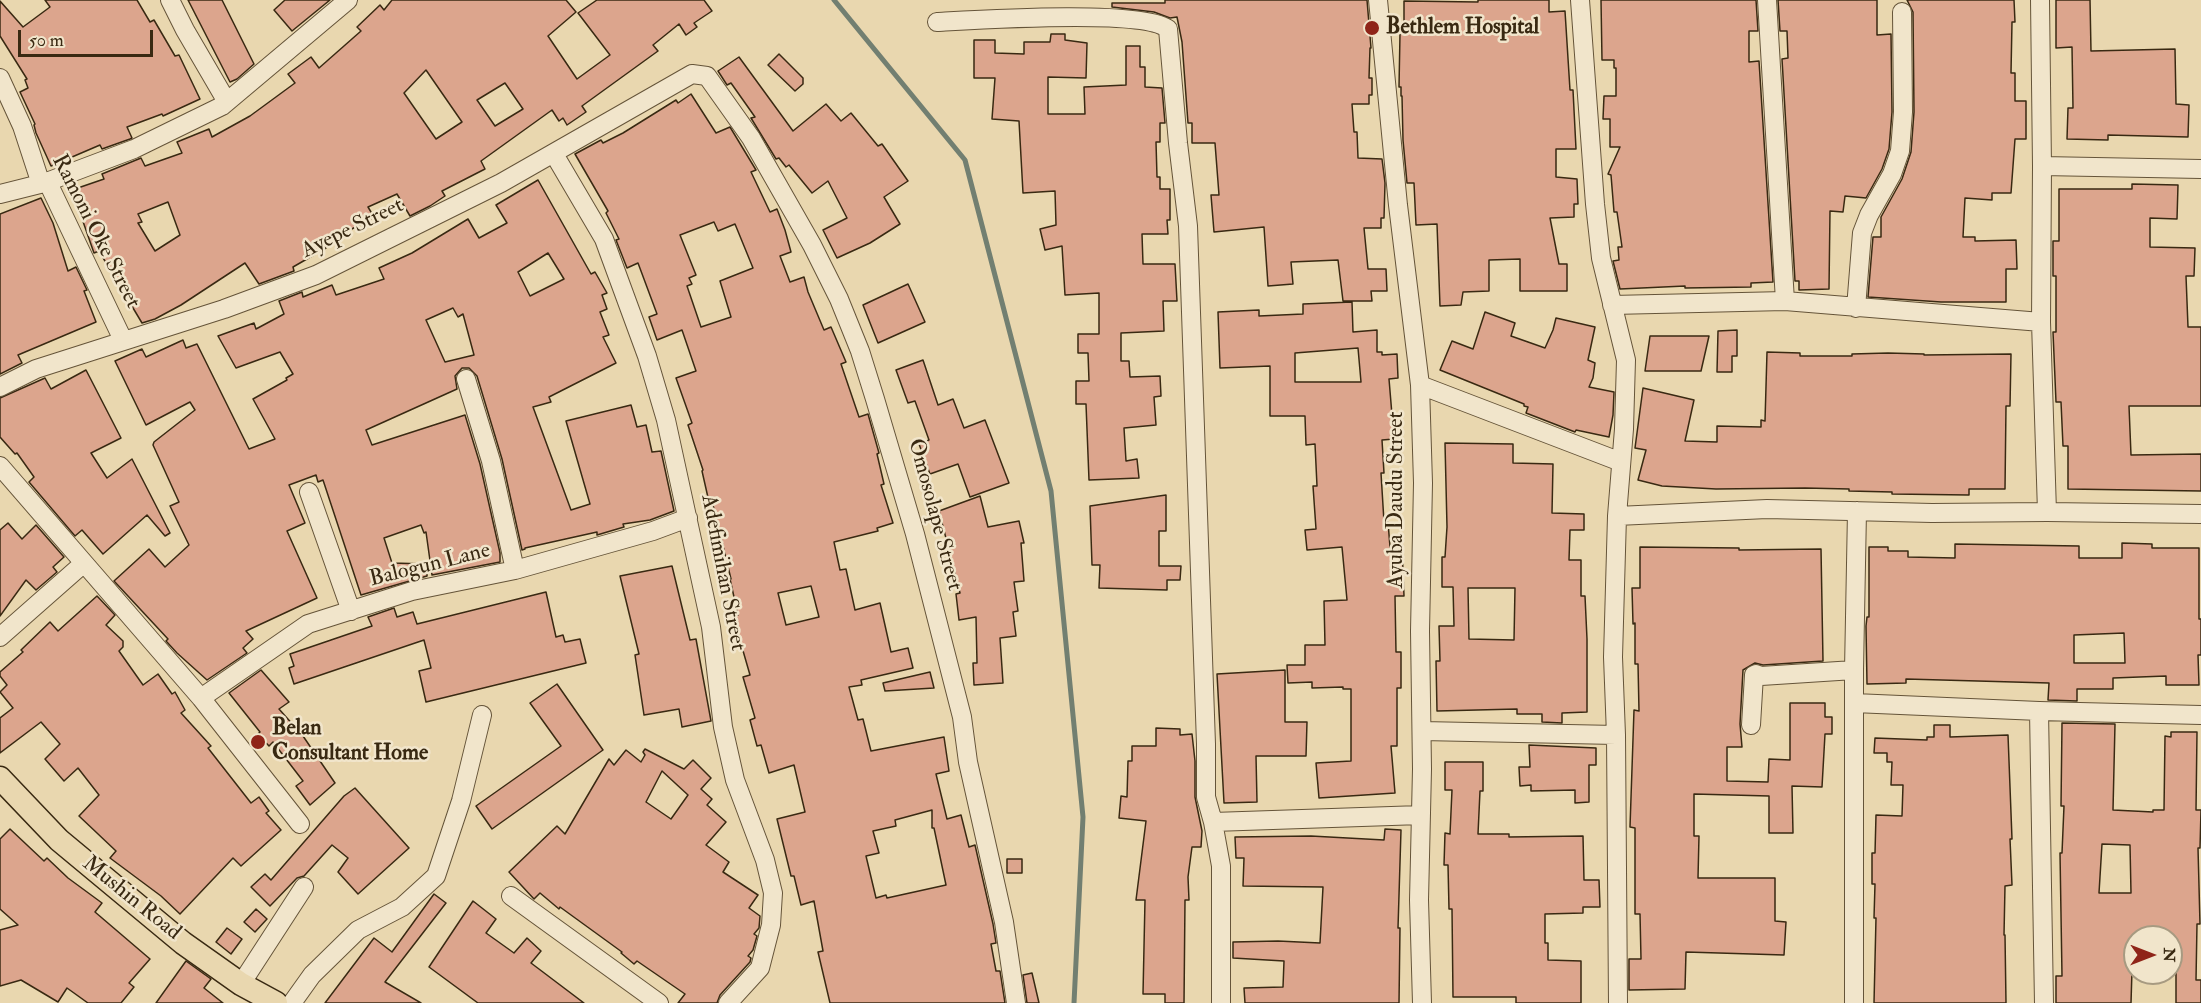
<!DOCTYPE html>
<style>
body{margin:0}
#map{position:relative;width:2201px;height:1003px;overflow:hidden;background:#e9d7af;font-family:"IM FELL Double Pica",serif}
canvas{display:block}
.north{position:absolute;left:2123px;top:925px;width:60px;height:60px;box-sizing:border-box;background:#f1e5cb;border:2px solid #a79a81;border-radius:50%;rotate:90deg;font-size:16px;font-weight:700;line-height:24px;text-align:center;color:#392912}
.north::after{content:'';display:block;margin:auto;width:21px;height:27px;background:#8f2418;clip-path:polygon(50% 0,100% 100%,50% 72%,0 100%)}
.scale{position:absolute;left:18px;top:30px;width:135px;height:27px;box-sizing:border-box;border:3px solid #392912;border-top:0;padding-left:8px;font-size:18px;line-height:21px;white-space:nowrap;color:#392912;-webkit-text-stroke:4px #f1e5cb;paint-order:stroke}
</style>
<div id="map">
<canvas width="2201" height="1003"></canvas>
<div class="north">N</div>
<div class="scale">50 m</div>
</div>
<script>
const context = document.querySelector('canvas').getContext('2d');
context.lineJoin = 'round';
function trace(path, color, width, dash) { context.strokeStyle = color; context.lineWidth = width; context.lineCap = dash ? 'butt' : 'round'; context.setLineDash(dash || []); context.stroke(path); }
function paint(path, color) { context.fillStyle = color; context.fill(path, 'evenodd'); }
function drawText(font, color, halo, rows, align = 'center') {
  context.font = font + ' "IM FELL Double Pica",serif'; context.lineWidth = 5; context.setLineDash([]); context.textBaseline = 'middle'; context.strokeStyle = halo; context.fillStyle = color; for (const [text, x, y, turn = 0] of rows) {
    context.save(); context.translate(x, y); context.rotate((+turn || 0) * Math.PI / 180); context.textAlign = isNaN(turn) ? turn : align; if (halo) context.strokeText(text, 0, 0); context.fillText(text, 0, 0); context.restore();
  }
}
const stream = new Path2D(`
 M834,0L965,160L1051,491L1083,817L1074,1003`);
const building = new Path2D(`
 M45,0H137L150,22L154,20L175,56L179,55L200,99L163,116L162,114L127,127L132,138L130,139L102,149L100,145L51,166L36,133L34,125L35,124L20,92L28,88L25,80L27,79L0,36V1L23,27L50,7Z
 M188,0H222L254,64L237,79L230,82Z
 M285,0H330L292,31L274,10Z
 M392,0H566L576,12L548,36L577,79L610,55L578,13L597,0H704L712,11L694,23L697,27L686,35L679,24L653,45L658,51L582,106L586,112L567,125L563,118L559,121L552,110L481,161L485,169L442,191L445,196L430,206L410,216L397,194L368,207L374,217L324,244L326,248L293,267L294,271L259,284L245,263L181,305L155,319L142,323L99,251L94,253L72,190L104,179L102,174L141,158L145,166L182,153L177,142L209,129L212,137L250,116L295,83L288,74L311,57L319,68L361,31L357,27L380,5L384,10ZM426,70L462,122L436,139L404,93ZM505,83L523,109L495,126L477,100ZM168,202L180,235L155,251L138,223L142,222L138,214Z
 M1165,0H1367L1371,48H1370L1369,78H1372V95H1369V104H1352L1354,132H1357L1358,158L1382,159L1385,183L1384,218H1381V228H1364L1368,269H1386L1387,291H1371L1372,301H1343L1338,260L1291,262L1293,284L1268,286L1264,227L1214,232L1211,195H1219L1215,143H1192V123H1188L1182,42L1177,17L1170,18L1154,12L1112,7V3H1165Z
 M1478,0H1549V12L1565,11L1570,90H1573L1576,149H1556V177L1577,179L1578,204H1574V217L1550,218L1559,264H1567V291H1520V259L1489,260V291L1463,292L1461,305L1440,306L1437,224L1416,225L1414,183H1407L1403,140L1402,96H1401V87H1399L1400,34H1404V1L1478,2Z
 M1601,0H1756L1758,31H1749V62L1759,61L1773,282L1751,283V287L1685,288V286L1620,289L1613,261L1619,260L1618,247H1622L1617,212H1614L1611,175L1608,174L1620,147H1610V119H1603L1604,96H1616V68H1614V60H1602Z
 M1778,0H1877V35L1891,34L1892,112L1889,149L1882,169L1866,198L1845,196L1843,212L1830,211L1829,289L1799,290V281H1795L1782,59L1788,58L1787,31H1780Z
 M1907,0H2014L2015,22H2012L2011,73H2015V101H2026V139H2015L2011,193H1992V200L1965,198L1963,237H1975V241L2016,240L2017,269H2006V302H1941L1868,297L1873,237H1881V217L1902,179L1911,152L1914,112L1913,12Z
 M2056,0H2090L2091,51L2175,49L2176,104L2189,105L2188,137L2108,135V140L2067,139L2068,108H2073L2072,47L2056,48Z
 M1051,34H1065V40L1087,43L1086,78L1048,77V114H1085L1084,87L1126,85V46H1140V67H1145V87L1162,88L1165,123H1160V142H1156L1157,177H1160V189H1170V220H1167L1168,234H1142L1143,264H1175L1177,301H1163L1164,331L1121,333V361H1129L1130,377L1160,376L1161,396L1154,397L1156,425L1124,428L1126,461L1137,459L1139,478L1089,480L1086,404H1076V381H1089L1088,353H1078V334H1099V293L1065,295L1062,246L1045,250L1040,229L1056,225L1055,191L1023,193L1019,121L992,119L995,78H974V40H995V53L1024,54V42H1050Z
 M779,54L803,78V84L795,91L768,65Z
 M739,57L793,131L826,104L841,121L851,113L878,146L882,144L908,181L884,197L900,224L870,243L837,258L823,230L847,218L828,181L812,193L789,165L786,167L779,158L776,159L751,118L755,117L731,83L727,85L718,71Z
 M691,94L716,133L730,127L756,170L751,172L770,212L777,209L785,230L791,252L780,256L790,282L804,277L808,292L824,330L831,327L846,362L841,364L859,417L868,414L879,453L877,454L884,484L881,485L893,523L877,528L878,531L834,542L840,570L846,569L855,610L880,603L891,652L908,648L913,668L861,680L862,685L849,687L858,720L863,719L871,751L944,737L949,771L936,774L947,819L961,815L969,847L975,845L993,924L996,943L991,944L996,971H1000L1005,1003H830L818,952L823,951L814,901L801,905L794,876H791L777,819L805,812L794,765L769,773L761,745L757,746L750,720L755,718L743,677L750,675L733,616L738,615L730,579H731L712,501L709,502L702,471L703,470L688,425L692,423L676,378L696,371L682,330L657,340L649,317L657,314L638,263L627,268L616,240L619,239L606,213L608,211L575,154L601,140L603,143L623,133L676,100L678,103ZM714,222L718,231L735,224L753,268L720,281L731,317L701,327L687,286L692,284L689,278L696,275L680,235ZM811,586L819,617L786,625L778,593ZM932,810V828H934L946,885L887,898L886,895L876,898L866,856L879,853L873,831L896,826L895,820Z
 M538,180L591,274L595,272L607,293L602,295L607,309L600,312L609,335L603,337L616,363L549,397L551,402L533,407L571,510L590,504L566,421L631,405L637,427L646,425L652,452L661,451L674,511L650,520L623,524L624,527L597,535V532L525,548V549L522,550L502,459L477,376L469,368H462L455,376L457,389L366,430L372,445L465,415L480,464L500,553V562L432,575L426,532L424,533L421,525L384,538L392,563L427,564V576L361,595L323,480L318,482L316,475L289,485L305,523L287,531L317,598L246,631L253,639L243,648L247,653L207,680L177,653L166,641L168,639L114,581L149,549L165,567L189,545L170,506L179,502L153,445L154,442L195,410L190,402L146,425L115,361L142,349L146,357L183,340L186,348L197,344L249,449L275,439L253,399L287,380L286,378L293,374L280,352L236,368L218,336L254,323L256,329L284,314L279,301L302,292L303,297L332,285L336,295L384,279L379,268L412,253L468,219L479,238L507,223L496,205ZM548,253L564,279L530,296L518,272ZM453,308L458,317L463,314L474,355L445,362L426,320Z
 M2132,184L2178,185L2177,219L2150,218V247L2195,248L2194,276H2186L2188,327H2201V406H2129L2131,455L2201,454V491L2068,489V446H2063L2061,402H2056L2053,332H2056V276H2053V241H2059V189H2132Z
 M41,198L53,223L68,271L76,267L87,290L84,291L96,322L18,355L22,363L0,374V214Z
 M908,284L925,322L878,343L863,305Z
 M1352,302L1353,332L1377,330V352H1382V355L1397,354L1398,378L1389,379L1394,439L1382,440L1384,473H1381L1384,522H1388L1390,547H1402L1404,596H1395L1396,652H1401V688H1397V746H1391L1395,793L1319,798L1316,763L1351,761V689H1343V687L1312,688V682L1288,683L1287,665H1305V645H1325L1324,601L1347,600L1342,547L1307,550L1305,530L1316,529L1313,486H1317L1315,444L1306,445L1305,416H1270V366L1220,368L1218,312L1259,310V316L1303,314V304ZM1358,348L1361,382H1295V353Z
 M1485,312L1515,323L1511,336L1545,348L1553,330L1556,318L1595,327L1588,360L1595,363L1593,378L1589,387L1614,392L1613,415L1609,437L1576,430L1575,432L1526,413L1528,407L1524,406V404L1440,370L1452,341L1473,349Z
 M1737,330V356H1732V372H1717L1718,331Z
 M1650,336H1709L1701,371H1645Z
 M1767,352L1800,353V356H1852V354L1888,353L1924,354V355L2011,354L2010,406H2006L2005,489H1969V495L1892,494V492L1849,491V489L1805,488L1716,489L1662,486L1638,480L1646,450L1635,448L1643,388L1694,400L1685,441L1717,442V426L1761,427V420L1765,421Z
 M923,360L938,405L953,399L964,428L985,420L1009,483L970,497L958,464L930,474L919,444L929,440L915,401L908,403L896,370Z
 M86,370L121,438L91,453L107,478L132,459L170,533L165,536L147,515L103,554L82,530L75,536L29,482L34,477L17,453L15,454L0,437V398L45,378L51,389Z
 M1445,443L1513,444V463L1553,464L1552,513L1584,514V530H1570L1569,560H1581V596H1585L1587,639V712L1562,713V723L1542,722V714H1517V709L1437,711L1436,661H1440L1439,626H1454L1453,587H1442V557H1445L1447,527ZM1468,588H1515L1514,640L1469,639Z
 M1166,495V531H1159V566H1181L1180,580H1167V590L1099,588L1100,565H1092L1090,506Z
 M980,496L988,527L1019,521L1024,543H1021L1024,581L1014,582L1018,611L1013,612L1016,636L1000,638L1003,683L974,685L973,663H977L976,617L959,620L956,594L960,593L939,511Z
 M8,523L22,539L36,525L64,557L53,567L57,572L36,590L26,580L0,616V530Z
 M2122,543L2152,544V548H2199V619H2201V655H2198L2199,685H2166V676L2113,678V689H2077V701L2048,700L2049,683L1906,679V683L1867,684L1866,626L1867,617H1869V547H1888V551H1908V557L1955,558V544L2079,546V558H2122ZM2124,633L2125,663H2074V635Z
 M1640,547L1739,548V550L1821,549L1823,661L1763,665L1755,663L1743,670L1740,724L1742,747H1727V781L1768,782L1769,759L1790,760V703H1825V717H1832V734H1825L1822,787L1792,786L1793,833H1769V796L1694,794V836H1699L1698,878H1775V921L1786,922L1784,955L1686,952L1685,989L1629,990V959H1641L1640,914H1635V828L1630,827L1634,710L1639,711L1638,664H1635V623L1633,624L1632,588H1640Z
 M672,566L690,640L696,639L711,721L682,727L679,709L644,715L635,655L639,654L620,576Z
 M546,592L556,637L563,635L565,642L580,639L586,663L426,702L419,671L431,668L424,640L294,684L289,668L294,666L290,654L372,626L368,617L394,608L397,617L413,612L417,624Z
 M97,596L115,615L106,625L123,641V647L119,651L143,685L158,674L172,694L175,692L185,710L181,713L211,746L208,748L251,803L259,797L269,811L266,813L281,830L241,866L233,858L180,914L161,896L110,858L116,851L79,816L99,795L78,768L64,781L45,759L60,744L41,722L0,753V718L13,708L0,692L7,685L0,676V672L23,652L21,650L50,622L58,631Z
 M261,670L289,702L279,709L303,736L335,783L310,805L296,786L303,781L273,742L269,746L258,734L260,732L229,693Z
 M1285,670V722H1307L1306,756H1256L1257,802L1224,803L1217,674Z
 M930,672L934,688L885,691L883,683Z
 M557,684L603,750L492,829L476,806L561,746L530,703Z
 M2062,723L2115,724L2113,810L2153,812V810H2164L2165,736L2171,737V732H2197L2196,810H2201L2200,848H2198L2200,924H2197L2196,980H2201V1003H2176V970H2171V937H2135V970H2132L2131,1003H2056V976H2062L2060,853H2062L2064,806H2061ZM2102,844L2130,845L2131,893H2099Z
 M1934,725H1950V737L2008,735L2012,839H2010L2012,885L2005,886L2004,935H2005L2006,1003H1874L1876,918H1874L1875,884H1872V853H1875L1876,815L1902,816L1903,785H1891L1892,762H1887V753H1874L1875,738L1927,740V737H1934Z
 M1156,728L1180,729V735L1192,734L1195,761V797L1202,831L1201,847H1192L1188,877L1189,900H1185L1184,1003H1165V994H1143L1145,900H1136L1146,821L1119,818L1121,796L1127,797L1128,761H1132V746H1156Z
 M1529,745L1596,748V765H1589V802L1575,803V790L1531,791V785L1520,786L1519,767H1530Z
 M645,749L684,769L693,760L711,778L701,789L712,799L707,805L726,822L706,845L729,862L723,872L758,895L749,908L760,916L759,928L754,934L757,936L753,950L748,956L751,958L750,962L720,995L717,1003H678L685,994L637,961L634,964L621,953L622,952L560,907L559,909L540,893L534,899L509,872L557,826L565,834L609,759L614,765L626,750L641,762L645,755L643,752ZM662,771L688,795L671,819L646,802Z
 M1445,762H1483V791H1480L1478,834H1509V837L1583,836L1584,880H1599L1600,907H1583V913L1545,914V943H1548V960L1581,961V1003H1516V997H1453L1452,909H1449L1448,865H1444L1445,833L1450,834L1452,790H1445Z
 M355,788L409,848L358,894L338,872L348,858L332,845L304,876L297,878L270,906L251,887L265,874L271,880L344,796Z
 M10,829L44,861L47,858L68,878L102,903L95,912L150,959L129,983L134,987L121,1003H88L67,988L58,1002L21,980L0,986V930L18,925L0,909V839Z
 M1385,829L1401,830L1398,928H1400L1399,1003H1245L1244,988L1283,987L1284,961L1233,958V942L1278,941L1320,943L1323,887L1243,886L1244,858H1236L1235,837L1311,836L1384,840Z
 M1007,859H1022V873H1007Z
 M434,894L446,903L385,982L421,1003H325L374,938L392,952Z
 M473,901L496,919L486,933L514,953L527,938L541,951L531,963L584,1003H478L429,967Z
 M256,909L267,919L255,932L244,922Z
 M227,928L242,939L231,954L216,942Z
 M186,961L211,979L204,988L223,1003H156Z
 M1032,973L1039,1003H1027L1023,975Z`);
const minor = new Path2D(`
 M170,0L185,30L227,102
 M1378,0L1398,205L1420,385L1423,483L1420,631L1422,769L1419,900L1422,1003
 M1580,0L1595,204L1601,258L1626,360L1624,429L1617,516
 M1767,0L1785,301
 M2040,0L2042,166L2041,322L2047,512
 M937,22C974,20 1144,9 1168,29L1178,143L1188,226L1206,744V797L1213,822L1221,866V1003
 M0,78L22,126L39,178L50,187L123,340
 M554,154L604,239L647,356L666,420L711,627L723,727L735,780L765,860L773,893L771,925L760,968L728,1003
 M2042,166L2201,169
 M0,194L44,183L134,149L222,106L348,0
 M1612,305L1785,301L2041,322
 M1856,308L1862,233L1869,215L1892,174L1900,151L1903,112L1902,12
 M466,379L491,461L515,570
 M1420,385L1621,462
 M0,387L36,369L224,309L316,275L501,183L692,74L707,76L751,138L812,245L839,299L860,351L875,399L915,534L962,717L968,762L1004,922L1016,1003
 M0,466L201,698L300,824
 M309,492L351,611
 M0,637L84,563
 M201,698L308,624L412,591L515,570L653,531L688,518
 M1854,703L2039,711L2201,715
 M2039,711L2044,1003
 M1751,725L1754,675L1756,674L1761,676L1854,670
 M1422,731L1616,735
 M1213,822L1421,815
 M511,896L659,1003
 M241,984L304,887
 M292,1003L312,975L358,930L402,907L436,876L461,801L482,715
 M1618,1003L1616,735L1613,657L1617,516L1767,509L1932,513L2047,512L2201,514
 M1854,1003V670L1857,511`);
const major = new Path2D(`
 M0,778L59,840L183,943L241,984L276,1003`);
const markers = [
 [1372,28,8,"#8f2418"],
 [258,742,8,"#8f2418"]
];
const poiNames = [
 ["Bethlem Hospital",1386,28],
 ["Belan",272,729],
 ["Consultant Home",272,754]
];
const streetNames = [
 ["Ayepe Street",353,229,-26],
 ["Ramoni Oke Street",95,232,63],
 ["Ayuba Daudu Street",1397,500,-90],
 ["Omosolape Street",934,515,75],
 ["Balogun Lane",430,566,-14],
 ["Adefimihan Street",722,573,79],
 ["Mushin Road",131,899,39]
];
trace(stream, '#727f71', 5);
paint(building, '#dca58d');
trace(building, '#392912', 1.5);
trace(minor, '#655439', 20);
trace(major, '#392912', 25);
trace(minor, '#f1e5cb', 18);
trace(major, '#e9d7af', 22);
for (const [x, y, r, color] of markers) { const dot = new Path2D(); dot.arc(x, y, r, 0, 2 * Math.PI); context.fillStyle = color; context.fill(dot); trace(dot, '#f1e5cb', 2); }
drawText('bold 22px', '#392912', '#f1e5cb', poiNames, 'left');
drawText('22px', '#392912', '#f1e5cb', streetNames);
</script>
